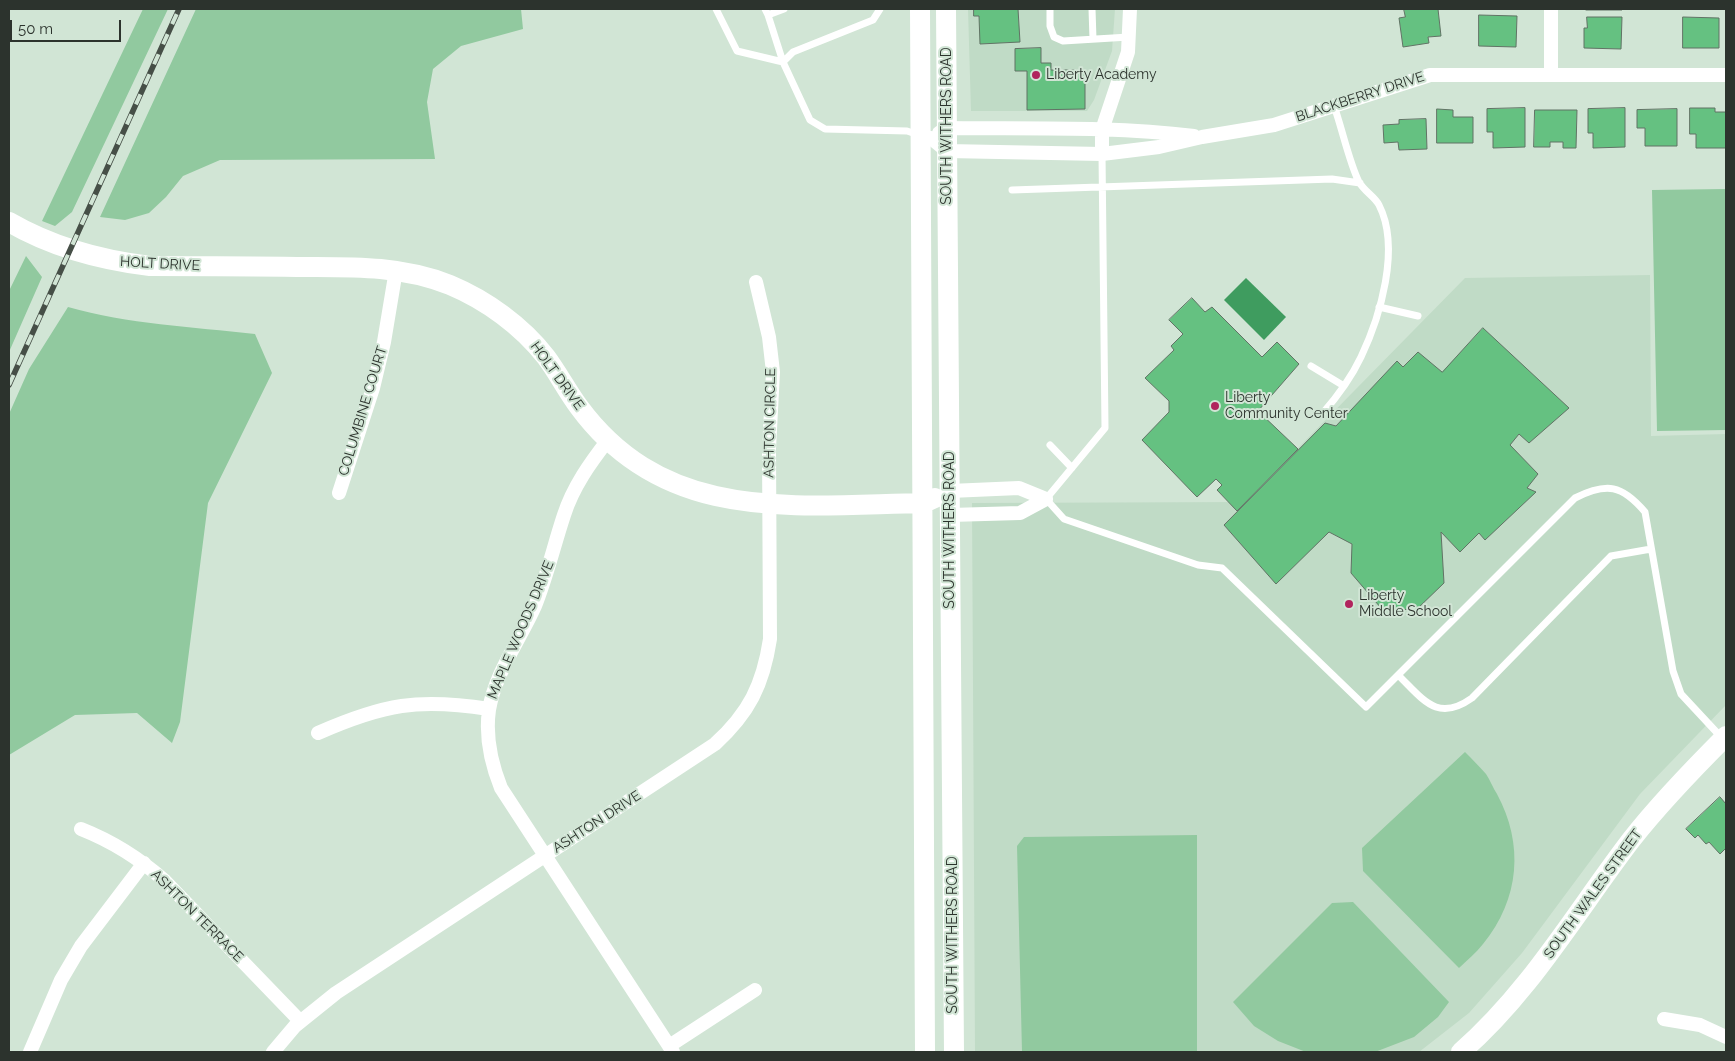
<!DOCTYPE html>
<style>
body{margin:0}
#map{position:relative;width:1735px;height:1061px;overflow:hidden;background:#d1e5d5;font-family:Raleway,sans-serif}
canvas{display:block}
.frame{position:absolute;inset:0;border:10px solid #2c332d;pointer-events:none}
.scale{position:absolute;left:10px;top:20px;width:111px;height:22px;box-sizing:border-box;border:2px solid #2c332d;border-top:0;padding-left:6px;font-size:15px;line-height:18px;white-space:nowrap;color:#2c332d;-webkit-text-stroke:4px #d1e5d5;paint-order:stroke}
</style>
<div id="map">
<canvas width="1735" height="1061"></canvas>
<div class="frame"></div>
<div class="scale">50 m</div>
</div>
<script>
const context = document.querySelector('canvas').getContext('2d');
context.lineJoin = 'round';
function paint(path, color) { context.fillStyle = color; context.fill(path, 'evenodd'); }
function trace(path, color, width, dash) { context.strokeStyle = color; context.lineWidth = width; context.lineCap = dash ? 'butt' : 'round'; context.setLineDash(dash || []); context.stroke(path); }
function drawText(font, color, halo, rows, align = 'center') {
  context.font = font + ' Raleway,sans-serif'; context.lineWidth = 4; context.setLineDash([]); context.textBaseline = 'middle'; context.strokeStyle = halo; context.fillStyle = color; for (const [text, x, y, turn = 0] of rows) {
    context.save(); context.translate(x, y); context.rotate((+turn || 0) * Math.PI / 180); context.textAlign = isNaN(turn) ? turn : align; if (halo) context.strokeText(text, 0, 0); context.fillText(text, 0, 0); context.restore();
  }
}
const built = new Path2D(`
 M968,9H1115L1112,51L1094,100L1087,111H971Z
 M1650,275L1651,436L1726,434V705L1640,794L1522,953L1469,1013L1419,1052H975L972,503L1245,502L1465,278Z`);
const green = new Path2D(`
 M143,9H168L72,212L55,226L42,221Z
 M196,9H521L523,29L461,46L433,69L427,102L435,159L220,160L183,176L166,197L149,213L125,220L100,217Z
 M1726,189V430L1657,431L1652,190Z
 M26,256L42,277L9,352V291Z
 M68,307C128,324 192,327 255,334L272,373L208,503L180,722L172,743L137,713L75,715L9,755V414L29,369Z
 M1465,752C1472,759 1479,766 1486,774C1490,780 1493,788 1497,794C1524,844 1520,899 1483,944C1476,953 1467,960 1459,968L1363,871L1362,848Z
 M1197,835V1052H1022L1017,846L1024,837Z
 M1353,902L1449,1002L1438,1017L1414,1037L1375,1052H1306L1278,1041L1254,1026L1233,1002L1332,903Z`);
const water = new Path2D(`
 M1246,278L1286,317L1264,340L1224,300Z`);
const building = new Path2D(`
 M974,9H1018L1020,42L980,44L979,16H974Z
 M1404,9H1438L1441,36L1428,37L1429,43L1403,47L1399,18L1405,17Z
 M1586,9H1622V10H1586Z
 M1479,15L1517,16L1516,47L1479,46Z
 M1587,17H1622L1621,49L1584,48V28H1587Z
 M1683,17L1719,18V48H1683Z
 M1041,48V63H1051V70H1085V109L1027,110V71H1015V49Z
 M1525,108V147L1493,148V132H1487V109Z
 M1625,108V147L1593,148V133H1588V109Z
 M1690,108H1715V112H1726V148H1696V134H1690Z
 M1437,109L1453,110V117H1473V143H1437Z
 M1677,109V146H1645V128H1637V110Z
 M1535,110H1577L1576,148H1563V142H1550V147H1534Z
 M1426,119L1427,149L1399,150L1398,142L1384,143L1383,125L1399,124V120Z
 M1192,298L1205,312L1212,307L1262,357L1277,342L1299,364L1258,411L1298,449L1237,511L1217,490L1222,485L1216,479L1197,497L1142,440L1169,412V401L1145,378L1174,350L1171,346L1183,334L1169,320Z
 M1483,328L1569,408L1529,443L1519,434L1510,445L1538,474L1527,488L1536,492L1485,540L1479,533L1460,552L1441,532L1444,583L1416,610L1381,608L1351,573L1352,544L1329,532L1276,584L1224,525L1325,423L1336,426L1397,361L1403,367L1418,352L1442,372Z
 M1720,797L1726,804V848L1720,854L1709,842L1706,844L1698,835L1695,838L1686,829Z`);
const lane = new Path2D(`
 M716,9L737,51L783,62
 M765,9L768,15L784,9
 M880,9L873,20L793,52L783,62L810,120L825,129L907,131L919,135
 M1050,9V26L1054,37L1063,41L1129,37
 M1092,9L1093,39
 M768,15L783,62
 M1102,154L1105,428L1046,499L1064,519L1198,565L1222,568L1366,707L1575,498C1607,482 1622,485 1645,512L1673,671L1681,694L1721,737
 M1012,190L1332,179L1360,183
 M1379,307L1418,316
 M1311,366L1344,386
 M1322,414C1337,397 1351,378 1361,357C1380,317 1401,248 1379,205C1375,197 1364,191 1359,182C1349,162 1342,128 1334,106
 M1050,445L1072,468
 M1398,675C1423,699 1437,723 1472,698L1611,556L1651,549`);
const street = new Path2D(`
 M1551,75V9
 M939,133L947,128C1029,129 1112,126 1194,136
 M921,136L931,138L947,151L1102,154L1159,147L1202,137L1274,125L1430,75H1726
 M1102,154V130L1128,52L1130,9
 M608,440C590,463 573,487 564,515C554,545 547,576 535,606C520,640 495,673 489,710C485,738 491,763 501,788L673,1052
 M950,491L1019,488L1046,499
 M339,493L373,388L384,342L396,270
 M950,515L1020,513L1046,499
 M318,733C384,704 418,698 489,709
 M81,829C114,842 139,858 165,881L300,1021
 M1664,1019L1700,1025L1726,1037
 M669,1046L755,990
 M30,1052L61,980L81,946L144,863
 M273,1052L295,1026L336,993L715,744C749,713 763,685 770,639L769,449L773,372L769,337L756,282`);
const secondary = new Path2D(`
 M920,9L925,1052
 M946,9L954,1052
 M9,222C52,247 100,260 150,266C199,266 248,266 297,267C349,267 400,265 450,285C486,300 522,326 546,357C558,373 567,391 579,407C666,525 796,505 924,503L935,498
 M1461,1052C1530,992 1576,912 1631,840C1660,803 1693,769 1726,736`);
const rail = new Path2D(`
 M9,385L179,9`);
const markers = [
 [1036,75,5,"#b1245d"],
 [1215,406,5,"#b1245d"],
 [1349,604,5,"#b1245d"]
];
const poiNames = [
 ["Liberty Academy",1046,75],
 ["Liberty",1225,398],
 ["Community Center",1225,414],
 ["Liberty",1359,596],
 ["Middle School",1359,612]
];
const streetNames = [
 ["BLACKBERRY DRIVE",1360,97,-18],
 ["SOUTH WITHERS ROAD",947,126,-90],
 ["HOLT DRIVE",160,264,3],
 ["HOLT DRIVE",557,376,54],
 ["COLUMBINE COURT",363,411,-73],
 ["ASHTON CIRCLE",770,423,-89],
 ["SOUTH WITHERS ROAD",950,530,-90],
 ["MAPLE WOODS DRIVE",521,630,-67],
 ["ASHTON DRIVE",597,822,-33],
 ["SOUTH WALES STREET",1593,894,-54],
 ["ASHTON TERRACE",197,916,45],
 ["SOUTH WITHERS ROAD",953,935,-90]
];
paint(built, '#c0dbc6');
paint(green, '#91c99f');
paint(water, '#3f9c5f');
paint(building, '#65c181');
trace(building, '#617365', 1);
trace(lane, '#fff', 7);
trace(street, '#fff', 14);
trace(secondary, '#fff', 20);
trace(rail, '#464f47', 5.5);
trace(rail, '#d1e5d5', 4, [11]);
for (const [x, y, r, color] of markers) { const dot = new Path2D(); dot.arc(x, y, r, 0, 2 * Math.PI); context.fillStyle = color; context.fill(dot); trace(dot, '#d1e5d5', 2); }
drawText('14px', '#2c332d', '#d1e5d5', poiNames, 'left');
drawText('14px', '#2c332d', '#d1e5d5', streetNames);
</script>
